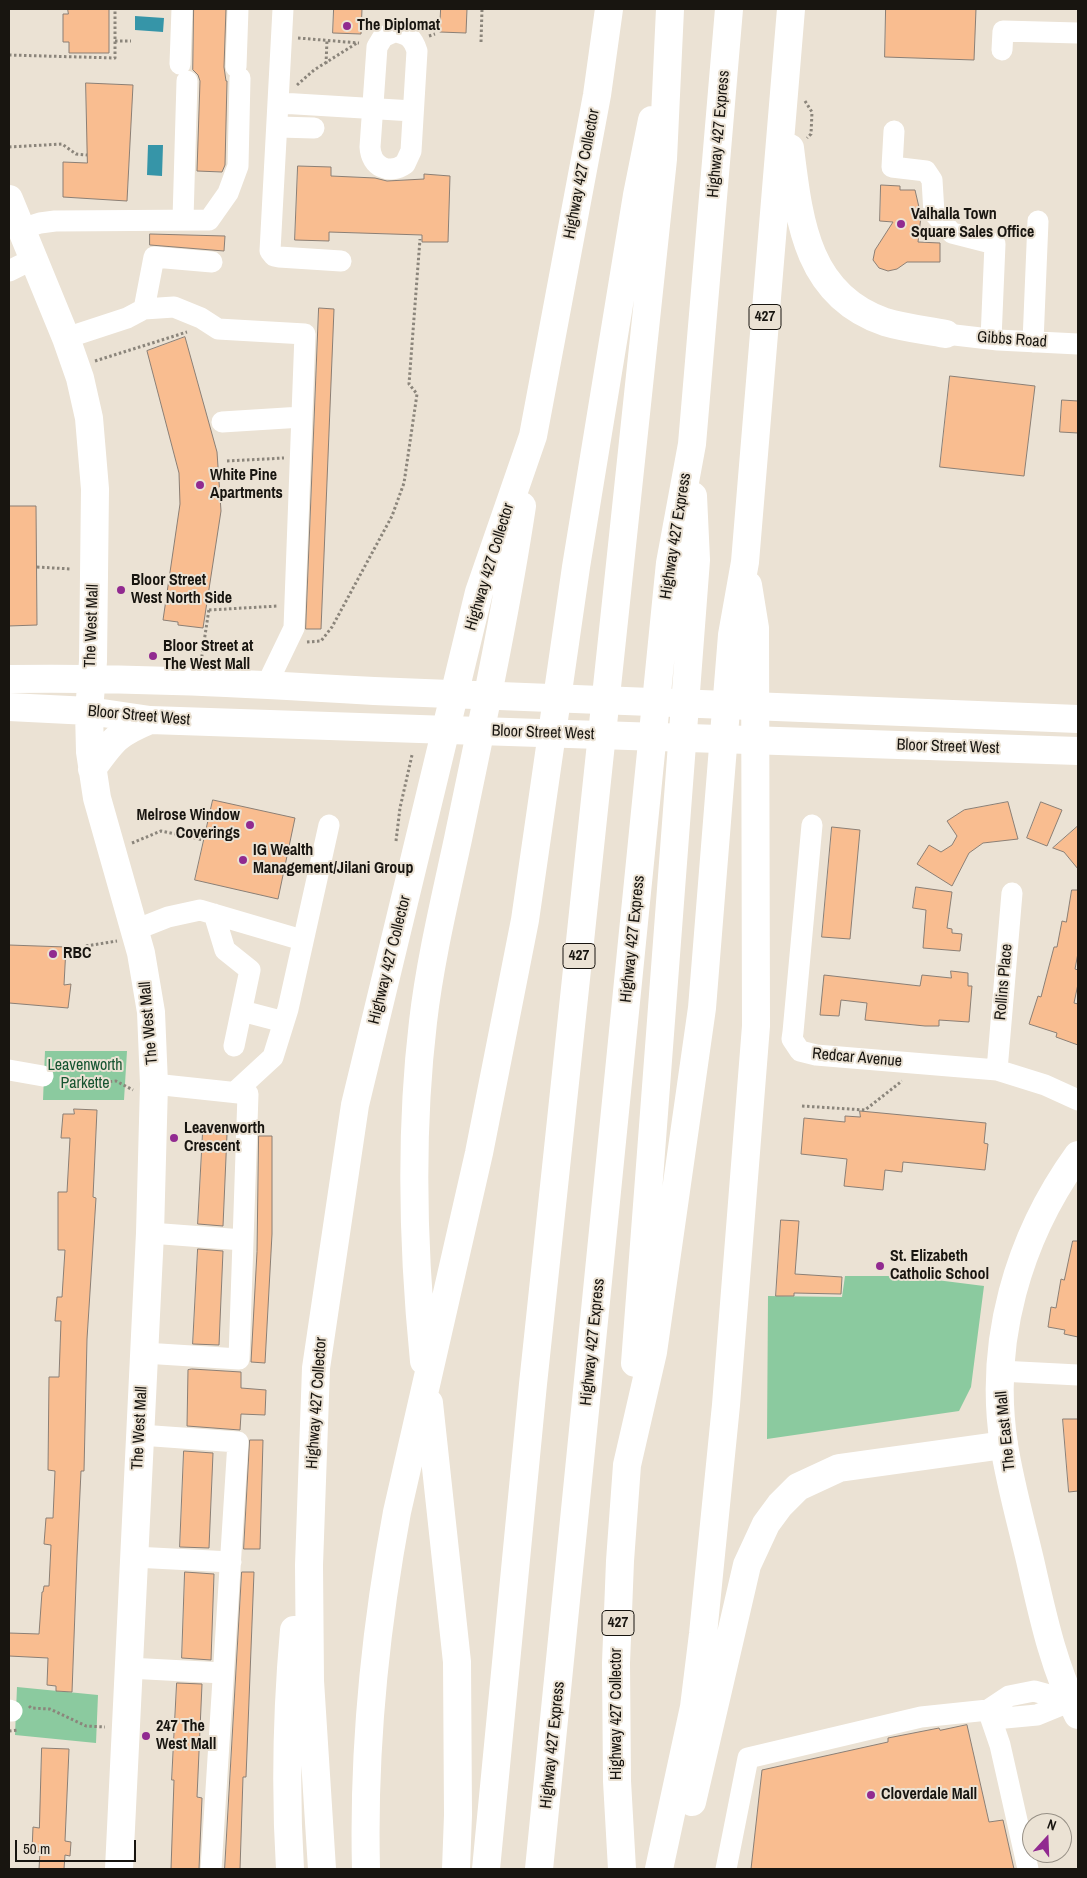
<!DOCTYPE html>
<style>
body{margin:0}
#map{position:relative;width:1087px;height:1878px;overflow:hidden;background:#ebe2d4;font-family:"Archivo Narrow",sans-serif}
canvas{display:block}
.frame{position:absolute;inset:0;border:10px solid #181510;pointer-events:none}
.north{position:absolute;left:1022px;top:1813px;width:50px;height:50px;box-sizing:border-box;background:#ebe2d4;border:1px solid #979086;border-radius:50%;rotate:20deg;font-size:14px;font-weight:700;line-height:20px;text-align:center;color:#181510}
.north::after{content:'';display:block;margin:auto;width:18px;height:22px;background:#912a90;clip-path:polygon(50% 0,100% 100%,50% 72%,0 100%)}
.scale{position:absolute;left:15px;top:1840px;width:121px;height:22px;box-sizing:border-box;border:2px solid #181510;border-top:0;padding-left:6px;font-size:15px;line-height:18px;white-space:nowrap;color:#181510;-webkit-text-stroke:4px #ebe2d4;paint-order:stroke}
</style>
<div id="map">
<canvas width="1087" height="1878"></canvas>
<div class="frame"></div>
<div class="north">N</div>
<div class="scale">50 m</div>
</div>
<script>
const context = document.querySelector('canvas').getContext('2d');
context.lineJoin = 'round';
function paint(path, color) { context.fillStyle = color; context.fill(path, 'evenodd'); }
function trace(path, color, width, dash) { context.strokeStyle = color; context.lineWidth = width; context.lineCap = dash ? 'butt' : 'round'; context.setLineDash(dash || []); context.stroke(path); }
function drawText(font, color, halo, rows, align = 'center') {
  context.font = font + ' "Archivo Narrow",sans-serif'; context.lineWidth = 4; context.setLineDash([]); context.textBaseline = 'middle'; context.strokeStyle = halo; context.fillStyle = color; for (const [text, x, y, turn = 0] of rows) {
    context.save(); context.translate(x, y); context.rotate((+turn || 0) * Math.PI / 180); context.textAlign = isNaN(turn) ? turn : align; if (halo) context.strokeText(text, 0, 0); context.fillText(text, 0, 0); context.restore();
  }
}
const green = new Path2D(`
 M45,1051H127L124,1100H43Z
 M845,1276H905L984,1286L971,1387L959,1411L767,1439L768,1296L842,1297Z
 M17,1687L98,1695L96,1743L15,1735Z`);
const water = new Path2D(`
 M135,16L164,18L163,32L135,30Z
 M148,145H163L162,176L147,175Z`);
const building = new Path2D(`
 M68,9H109V53H69V42H63V14H68Z
 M194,9H226L224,67L226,81H227L225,165L222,172L197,171L200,81L198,75L193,70Z
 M334,9H362L361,34L333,33Z
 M441,9H467L466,33L440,32Z
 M886,9H976L974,60L885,57Z
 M86,83L133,85L127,201L63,197V162L87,163Z
 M298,166L331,167V176L375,178L387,181L424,179V174L450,176L448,242H422V235L329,232V241L295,240Z
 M881,185L900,186V190H915L921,216L918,242L940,243V262H907L897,269L888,271L879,268L873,260L875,250L893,222L880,221Z
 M150,234L225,236L224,251L150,245Z
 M319,308L334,309L321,629H306Z
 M185,337L217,452L221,511L203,628L178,625V622L163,620L180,504L179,473L147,351Z
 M950,376L1035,386L1024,476L940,467Z
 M1062,400L1078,401V433L1060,432Z
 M9,506H36L37,625L9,626Z
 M213,800L295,818L278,899L195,880Z
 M1008,802L1018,839L983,843L969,853L952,886L917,864L929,845L941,852L952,845L957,836L947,821L964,810Z
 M1041,802L1062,810L1047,846L1027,838Z
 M1078,826V869L1064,852L1053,848Z
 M832,827L860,830L850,939L822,937Z
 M916,887L952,892L947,928L952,929V933L962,934L960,951L923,948L926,910L913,908Z
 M1072,890H1078V953L1075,969L1078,970V984L1074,1003L1078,1004V1045L1056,1037L1057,1033L1029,1024L1038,996L1041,997L1054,947H1057L1062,921L1066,922Z
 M9,945L66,947L64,985L71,984L68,1008L9,1003Z
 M951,971L968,973V986H972L969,1022L939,1020V1026H925L865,1020L867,1003L841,1000L839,1016L820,1015L824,975L920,986L922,975L951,978Z
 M74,1109L97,1110L93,1197L96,1198L87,1339L84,1471H81L77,1557L72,1692L56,1691V1686L47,1685L48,1658L9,1656V1633L39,1634L42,1592H43L44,1586H49L51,1545L44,1544L46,1518H53L55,1471L48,1470L49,1377H59L61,1321H55L57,1297H62L65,1250H58V1192H67L70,1138H61L63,1114H74Z
 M860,1111L986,1123L984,1143L988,1144L985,1170L903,1162L902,1172L885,1170L883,1190L844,1186L847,1159L801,1154L804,1118L845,1122V1116L860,1117Z
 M203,1132L227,1134L223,1226L198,1224Z
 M259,1136H272V1234L265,1363L251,1362L257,1252Z
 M781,1220L799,1221L795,1274L842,1277L841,1294L794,1293V1296H776Z
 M1073,1241H1078V1337L1064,1334L1065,1330L1048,1327L1051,1307L1056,1308L1061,1279L1064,1280Z
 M198,1249L223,1251L219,1345L193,1344Z
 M192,1369L241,1372V1388L266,1390L265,1415L241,1414L240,1430L187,1426L188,1370Z
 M1063,1419H1078V1491L1069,1492Z
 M250,1440H263L260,1549H244Z
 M184,1451L213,1453L209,1548L180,1547Z
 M185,1572L214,1574L211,1660L182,1658Z
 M242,1572H254L246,1777H243L240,1869H225Z
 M177,1683L202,1684L197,1797L202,1798L199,1869H171L174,1780H172Z
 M967,1725L989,1822L1003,1820L1014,1869H751L762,1770L888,1742V1738L939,1728L940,1730Z
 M42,1748L69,1749L65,1841L71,1842L70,1856L65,1855L64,1869H39L40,1852L32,1851L33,1827L39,1828Z`);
const path = new Path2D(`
 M429,36L435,34
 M298,38L359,43
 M115,41H131
 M481,42L482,9
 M9,55L115,58V9
 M326,64L327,40
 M297,85L314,70L357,43
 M805,101L812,112L811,134L807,138
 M9,147L62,144L76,154L87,155
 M95,361L187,332
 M227,461L284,458
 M37,567L71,569
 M209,610L278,606
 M307,642L321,641L332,627L392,516L404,483L417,394L409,384L420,239
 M201,662L209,609
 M396,841L400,808L412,755
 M132,843L161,831L204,840
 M86,946L117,941
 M60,1081L85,1084L116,1081L133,1090
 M802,1106L865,1110L902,1081
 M29,1706L31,1708L50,1709L86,1726L105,1727
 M9,1731L18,1730`);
const minor = new Path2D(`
 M283,9L270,251L274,256L279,257L341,261
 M394,32C407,33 413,38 417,51L411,151L405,164C389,175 371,167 370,147L377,47L383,37Z
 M1002,50L1003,31L1078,33
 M180,64L182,9
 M236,67L238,9
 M280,103L413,111
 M279,127L314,128
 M894,131L892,167L926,171L932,180L934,213L952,233L995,244L991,339
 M183,219L187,81
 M21,229L40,223L55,221L209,220L228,193L238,166L240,78
 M9,271L33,259
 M144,309L154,257L212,262
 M946,334L998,340L1078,344
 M66,338L127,318L144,309L174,307L201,318L218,329L305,334L294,628L267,684
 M1033,342L1038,221
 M222,422L302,417
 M812,825L793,1032L792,1039L800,1051L816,1055L997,1070L1045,1085L1078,1100
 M214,914L225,950L250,970L234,1046
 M135,930L168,917L200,910L302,940
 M242,1011L284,1022
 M9,1070L43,1076
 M997,1070L1012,893
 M235,1092L273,1057L288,1009L329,825
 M150,1233L243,1240
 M144,1353L239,1359L248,1094L154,1084
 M1000,1371L1078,1375
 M140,1435L238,1442L211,1869
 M134,1557L231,1562
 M128,1668L223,1673
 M9,1710L12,1711
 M988,1710L1000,1745L1028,1869
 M988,1710L1005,1718L1037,1715L1076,1699
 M726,1869L748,1758L921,1717L988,1710L1009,1696L1034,1691L1071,1701`);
const major = new Path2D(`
 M9,199L66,338L80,378L89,418L95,489L93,661L89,711L90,752L97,798L141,953L151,1012L154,1084L150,1233L119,1869
 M9,679C131,677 253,684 374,691L1078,719
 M9,707L89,711L150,720L1078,751
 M92,769C113,740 116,734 150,720
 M1078,1155C1018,1238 988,1342 1004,1445C1010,1483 1021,1522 1030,1560C1042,1612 1053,1667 1078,1715`);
const highway = new Path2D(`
 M790,148C799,220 806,295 885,322C905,328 925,330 946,334
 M424,1361C413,1251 410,1131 423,1022C430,961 445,899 458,839C481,728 505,618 522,506
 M635,1363L696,560L693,496
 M429,1403L457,1662L458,1815L456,1869
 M692,1802L747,1565L766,1524L780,1505L798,1487L839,1468L1004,1445
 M290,1869C285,1789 287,1709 294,1630
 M322,1869L310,1681L309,1565L316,1368L355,1105L479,592L533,436L597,95L609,9
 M366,1869C363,1750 375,1630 397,1512L479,1153L525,920L576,567L637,195L652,120
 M486,1869L533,1384L663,159L670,9
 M539,1869L670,563L692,444L729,9
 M622,1869L617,1781L616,1663L620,1561L627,1465L653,1352L702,1008L732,635L745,562L791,9
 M659,1869L694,1707L703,1634L726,1405L756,1026L755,628L748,585`);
const markers = [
 [347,26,5,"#912a90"],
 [901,224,5,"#912a90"],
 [200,485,5,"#912a90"],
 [121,590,5,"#912a90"],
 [153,656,5,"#912a90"],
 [250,825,5,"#912a90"],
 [243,860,5,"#912a90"],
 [53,954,5,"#912a90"],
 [174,1138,5,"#912a90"],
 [880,1266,5,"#912a90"],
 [146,1736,5,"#912a90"],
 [871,1795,5,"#912a90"]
];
const shields = [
 [765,317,32],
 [579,956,32],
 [618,1623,32]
];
const shieldNames = [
 ["427",765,317],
 ["427",579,956],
 ["427",618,1623]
];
const poiNames = [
 ["The Diplomat",357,26],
 ["Valhalla Town",911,215],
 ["Square Sales Office",911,233],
 ["White Pine",210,476],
 ["Apartments",210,494],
 ["Bloor Street",131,581],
 ["West North Side",131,599],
 ["Bloor Street at",163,647],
 ["The West Mall",163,665],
 ["Melrose Window",240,816,"right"],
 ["Coverings",240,834,"right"],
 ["IG Wealth",253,851],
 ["Management/Jilani Group",253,869],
 ["RBC",63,954],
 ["Leavenworth",184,1129],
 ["Crescent",184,1147],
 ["St. Elizabeth",890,1257],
 ["Catholic School",890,1275],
 ["247 The",156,1727],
 ["West Mall",156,1745],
 ["Cloverdale Mall",881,1795]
];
const streetNames = [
 ["Highway 427 Express",719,134,-85],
 ["Highway 427 Collector",582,174,-79],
 ["Gibbs Road",1012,340,4],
 ["Highway 427 Express",676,536,-81],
 ["Highway 427 Collector",490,567,-73],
 ["The West Mall",92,626,-88],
 ["Bloor Street West",139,716,5],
 ["Bloor Street West",543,733,2],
 ["Bloor Street West",948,747,2],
 ["Highway 427 Express",633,939,-84],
 ["Highway 427 Collector",390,960,-76],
 ["Rollins Place",1004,982,-85],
 ["The West Mall",149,1023,-95],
 ["Redcar Avenue",857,1058,5],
 ["Highway 427 Express",593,1342,-84],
 ["Highway 427 Collector",317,1403,-86],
 ["The West Mall",140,1428,-87],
 ["The East Mall",1006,1431,-96],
 ["Highway 427 Collector",617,1714,-90],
 ["Highway 427 Express",553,1745,-84]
];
const parkNames = [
 ["Leavenworth",85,1066],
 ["Parkette",85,1084]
];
paint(green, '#8bca9f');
paint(water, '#3695a8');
paint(building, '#f9bd90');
trace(building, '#8b7f75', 1);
trace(path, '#8b857b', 3, [2.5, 2.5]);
trace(minor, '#fff', 21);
trace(major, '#fff', 28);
trace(highway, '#fff', 28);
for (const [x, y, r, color] of markers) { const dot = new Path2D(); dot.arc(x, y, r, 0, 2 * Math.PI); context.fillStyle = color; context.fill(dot); trace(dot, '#ebe2d4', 2); }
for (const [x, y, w] of shields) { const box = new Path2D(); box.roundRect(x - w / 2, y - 12.5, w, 25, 4); context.fillStyle = '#ebe2d4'; context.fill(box); trace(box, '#181510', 1); }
drawText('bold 15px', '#181510', null, shieldNames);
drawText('bold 16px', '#181510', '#ebe2d4', poiNames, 'left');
drawText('16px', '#181510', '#ebe2d4', streetNames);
drawText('16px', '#165430', '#ebe2d4', parkNames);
</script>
